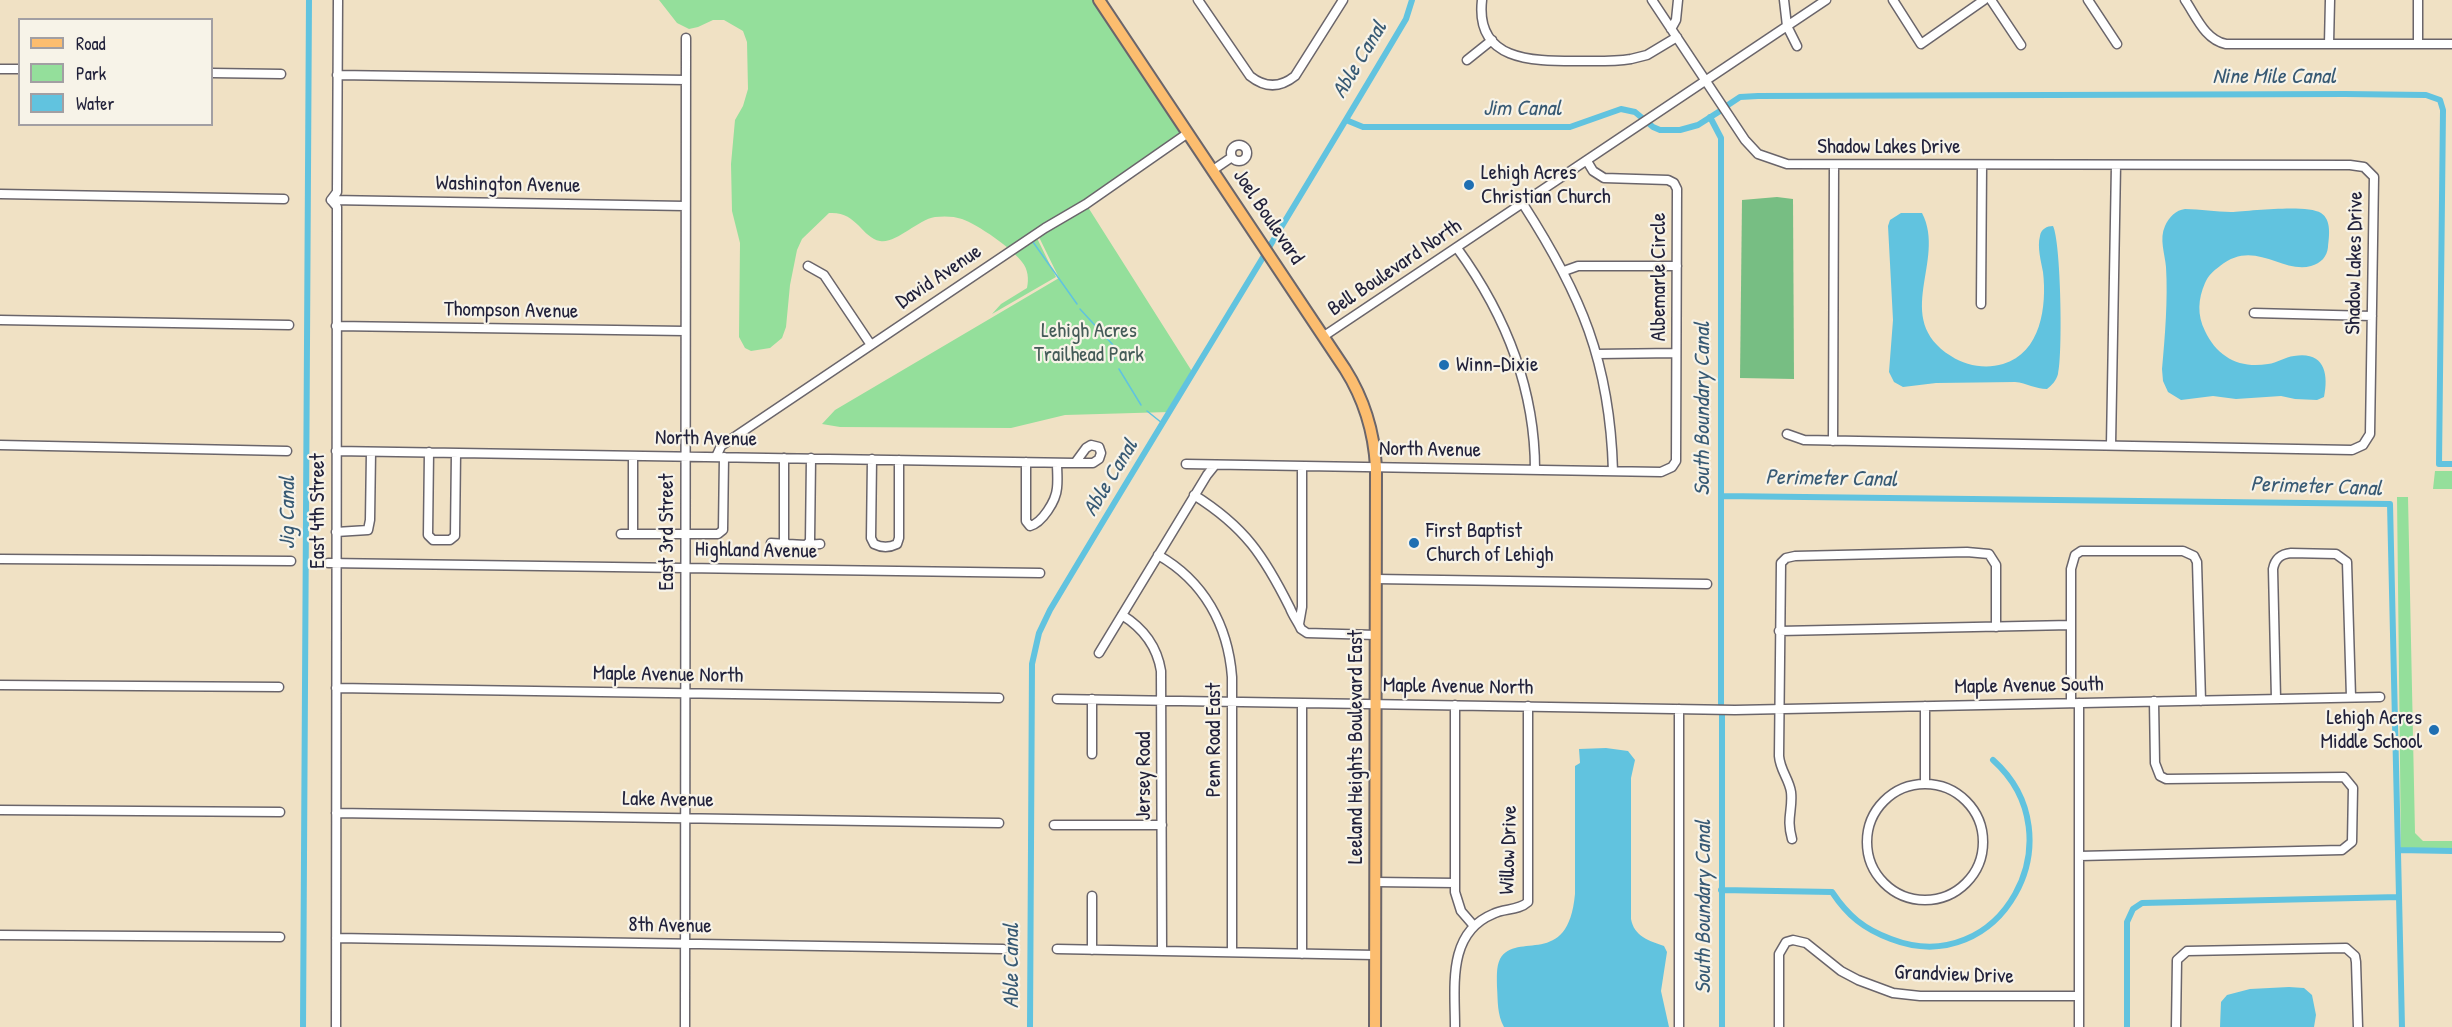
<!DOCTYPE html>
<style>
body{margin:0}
#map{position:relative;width:2452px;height:1027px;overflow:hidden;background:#f0e1c4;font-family:"Patrick Hand",sans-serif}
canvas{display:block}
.legend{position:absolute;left:18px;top:18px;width:195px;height:108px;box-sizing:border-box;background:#f7f3e8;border:2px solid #a29fa3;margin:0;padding:8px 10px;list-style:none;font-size:18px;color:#22223b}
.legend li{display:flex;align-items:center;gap:12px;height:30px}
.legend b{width:30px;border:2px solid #a29fa3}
</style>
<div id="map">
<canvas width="2452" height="1027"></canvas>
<ul class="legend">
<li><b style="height:8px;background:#fcbd6f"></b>Road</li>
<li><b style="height:16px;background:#94df9b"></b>Park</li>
<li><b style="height:16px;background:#61c3df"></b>Water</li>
</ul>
</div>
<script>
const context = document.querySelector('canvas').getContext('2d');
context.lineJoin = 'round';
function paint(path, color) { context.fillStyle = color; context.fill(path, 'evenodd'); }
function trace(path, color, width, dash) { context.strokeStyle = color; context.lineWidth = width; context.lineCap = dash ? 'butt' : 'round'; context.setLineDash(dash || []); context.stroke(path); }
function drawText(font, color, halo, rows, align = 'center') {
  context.font = font + ' "Patrick Hand",sans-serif'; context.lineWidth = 4.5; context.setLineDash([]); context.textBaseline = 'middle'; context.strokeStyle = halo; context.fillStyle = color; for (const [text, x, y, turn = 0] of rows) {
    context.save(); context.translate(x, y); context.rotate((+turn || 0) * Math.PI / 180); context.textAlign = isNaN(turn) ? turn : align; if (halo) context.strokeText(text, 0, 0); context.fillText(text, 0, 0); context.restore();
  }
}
const green = new Path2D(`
 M659,0H1095L1184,132L1035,234L1056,277L992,314L1001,304L1027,288C1029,279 1028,269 1022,262C1013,249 977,224 962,219C954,216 943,216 935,217C917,220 896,244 880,241C861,237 857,211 829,213L802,239L797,250L790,285L786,327L782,338L770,348L751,351L745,348L739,337L740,243L732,211L731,164L735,120L743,106L748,89L747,42L743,31L724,20H713L698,27L689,29L677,23Z
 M1086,204L1193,373L1169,412L1065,415L1011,428L840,427L822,424L835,410L1059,278L1037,233Z
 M2435,471H2452V489H2433Z
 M2397,497H2408L2415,833L2423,841H2452V851H2401Z`);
const forest = new Path2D(`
 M1777,197L1793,199L1794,379L1740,378L1742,200Z`);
const water = new Path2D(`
 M2185,209C2200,209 2216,212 2231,212C2250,211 2307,204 2321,213C2332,220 2329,237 2328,247C2327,257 2321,263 2311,266C2282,274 2254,238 2220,266C2213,271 2208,276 2205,283C2198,299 2197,315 2205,331C2217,357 2240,369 2268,364C2277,363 2285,357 2294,356C2324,351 2329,373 2324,397L2317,400L2295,399L2281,396L2236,399L2213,396L2181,400L2168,392L2163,381L2162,369C2165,337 2168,299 2166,267C2165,254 2159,239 2165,226C2169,217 2176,210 2185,209Z
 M1901,213H1922C1947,261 1891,318 1951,356C1966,366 1986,369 2003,364C2041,353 2047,306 2043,272C2041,261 2037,247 2040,236C2041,229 2047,226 2053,226C2061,242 2063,356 2058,374C2056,381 2052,385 2047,389C2035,389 2027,383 2015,382L1936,383L1903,387L1894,382L1889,372L1893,320L1888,226L1890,220Z
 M1606,748L1628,751L1635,760L1631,778V919C1634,936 1649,941 1664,946L1667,952L1661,991L1669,1027H1504C1497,1014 1498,1002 1497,987C1497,978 1496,967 1500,959C1517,930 1568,970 1575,894V766L1580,763L1579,749Z
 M2289,987L2304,988L2312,995L2316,1015L2314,1027H2220L2221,1002L2227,995L2250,989Z`);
const stream = new Path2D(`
 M1033,242L1077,304
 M1080,309L1113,345L1114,359
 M1119,369L1141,405
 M1147,411L1162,423`);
const canal = new Path2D(`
 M1728,105L1740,97L1758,96L2345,94L2426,95L2440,100L2443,110L2439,464H2452
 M1710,117L1721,138V704
 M1346,120L1363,127H1570L1621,109L1635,112L1653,127L1660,130H1680L1698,125L1720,111
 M1721,496L2390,504L2402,1027
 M2398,850L2452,851
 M1721,890L1832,892C1848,916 1864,929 1891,939C2000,981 2079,837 1993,760
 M303,1027L309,0
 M1030,1027L1032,664L1039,633L1050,610C1168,412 1289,217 1406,19L1412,0
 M1722,1027V714
 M2127,1027V922L2133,909L2142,903L2399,897`);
const minor = new Path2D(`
 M1198,0L1250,76C1265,88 1280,88 1295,76L1343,0
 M1482,0C1475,61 1532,61 1575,61C1593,61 1612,62 1631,59L1647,55L1677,37
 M1652,0L1745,140L1758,154L1787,164L2350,165L2364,167L2374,177L2370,434L2363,445L2352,450L1804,440L1787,434
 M1784,0L1787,26L1797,46
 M1893,0L1921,44L1984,0
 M1991,0L2021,45
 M2088,0L2117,44
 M2185,0C2196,16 2205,40 2226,44H2452
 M1671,29L1676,20L1678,0
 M2329,44L2330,0
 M2418,44V0
 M1467,60L1492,40
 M0,69H20
 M212,73L281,74
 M337,75L686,80
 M1231 153a8 8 0 1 1 16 0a8 8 0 1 1-16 0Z
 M1213,170L1232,157
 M0,194L284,199
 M331,200L685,206
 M1523,204C1581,294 1610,362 1613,471
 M1457,248C1505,314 1535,388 1535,470
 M808,266L824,275L871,345
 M1564,271L1578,266H1677
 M1981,304L1982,165
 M2254,313L2372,316
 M0,320L289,325
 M336,326L685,331
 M1324,336L1826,0
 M1597,354L1676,353
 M1833,441L1834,165
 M0,445L287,451
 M1091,445L1099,447L1101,453L1099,459L1093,463H1075L1086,448Z
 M2111,445L2116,165
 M336,451L1075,463
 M429,452L428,535L433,540H450L455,536L456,453
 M633,456V534
 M716,457L721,446L1045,228L1086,204L1188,133
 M784,458V541L786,543
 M872,459L871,538L874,544C882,548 889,548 897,544L899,538V460
 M1026,462V521L1030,526C1042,523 1056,501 1057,488C1058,479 1057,471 1057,463
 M1186,464L1661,472L1672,467L1676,461L1677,189L1674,183L1668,180L1604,178L1593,171L1587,161
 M1194,495C1245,527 1264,556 1290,608C1293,616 1298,622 1301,629L1307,633L1376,635
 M336,532L368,530L370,520L371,452
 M621,534H718L723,530L724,457
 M771,543L805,545L820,544
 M807,544L810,541L811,458
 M1158,555C1204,581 1228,625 1232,677V952
 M0,559L291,561
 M328,563L1040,573
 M1376,579L1707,584
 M1122,615C1143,628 1157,646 1161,671L1162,951
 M1299,624L1302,607V466
 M1779,631L2071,625
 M1099,653L1207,475L1215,465
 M0,685L279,687
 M336,688L999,698
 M1057,699L1735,710L2380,697
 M1092,699V754
 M2276,699L2273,569C2275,559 2280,554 2291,553L2336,554L2347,562L2351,697
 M1302,703V954
 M2071,703V569L2075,555L2081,551H2183L2194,556L2197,562L2201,701
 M2079,703V1027
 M1455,705V892L1461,911L1474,926
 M1925,706V784
 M1679,709V1027
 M1867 842a58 58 0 1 1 116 0a58 58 0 1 1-116 0Z
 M0,810L280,812
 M336,813L999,823
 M1054,825H1162
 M1792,839C1786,818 1793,810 1791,792C1789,779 1780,770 1779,756L1781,563L1786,558L1795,556L1967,552L1989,554L1996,565V627
 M2079,856L2342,850L2352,842L2353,788L2344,777L2166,779L2160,776L2155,763L2154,701
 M1376,882L1455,883
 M1092,896V950
 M0,935L280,937
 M336,938L1003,949
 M1057,949L1375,955
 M336,1027L337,207L331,200L337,192L338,0
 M685,1027L686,38
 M1455,1027C1455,986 1447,933 1493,914C1504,908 1518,911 1528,902V706
 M1779,1027V954L1786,942L1793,940L1806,943L1841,971L1858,980L1893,993L1920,996H2079
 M2176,1027L2177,960L2187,951L2346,948L2355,956L2356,962L2358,1027`);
const major = new Path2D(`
 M1099,0L1345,369C1364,399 1374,432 1376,467L1375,1027`);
const markers = [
 [1469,185,6,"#1f6fb2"],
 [1444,365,6,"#1f6fb2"],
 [1414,543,6,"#1f6fb2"],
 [2434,730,6,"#1f6fb2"]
];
const streetNames = [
 ["Shadow Lakes Drive",1889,147],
 ["Washington Avenue",508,185,1],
 ["Joel Boulevard",1268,217,56],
 ["Shadow Lakes Drive",2355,263,-89],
 ["Bell Boulevard North",1395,268,-34],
 ["David Avenue",939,277,-34],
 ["Albemarle Circle",1659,277,-90],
 ["Thompson Avenue",511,311,1],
 ["North Avenue",706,439,1],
 ["North Avenue",1430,450,1],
 ["East 4th Street",318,511,-90],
 ["East 3rd Street",667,532,-90],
 ["Highland Avenue",756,551,1],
 ["Maple Avenue North",668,675,1],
 ["Maple Avenue South",2029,686,-1],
 ["Maple Avenue North",1458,687,1],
 ["Penn Road East",1214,740,-90],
 ["Leeland Heights Boulevard East",1356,747,-90],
 ["Jersey Road",1144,776,-90],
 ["Lake Avenue",668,800,1],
 ["Willow Drive",1509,850,-88],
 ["8th Avenue",670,926,1],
 ["Grandview Drive",1954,975,2]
];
const poiNames = [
 ["Lehigh Acres",1481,173],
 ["Christian Church",1481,197],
 ["Winn-Dixie",1456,365],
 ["First Baptist",1426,531],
 ["Church of Lehigh",1426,555],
 ["Lehigh Acres",2422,718,"right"],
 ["Middle School",2422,742,"right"]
];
const parkNames = [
 ["Lehigh Acres",1089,331],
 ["Trailhead Park",1089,355]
];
const waterNames = [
 ["Able Canal",1360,60,-59],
 ["Nine Mile Canal",2274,77],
 ["Jim Canal",1522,109],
 ["South Boundary Canal",1703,409,-90],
 ["Able Canal",1111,478,-59],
 ["Perimeter Canal",1831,479,1],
 ["Perimeter Canal",2316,487,2],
 ["Jig Canal",288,513,-90],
 ["South Boundary Canal",1704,907,-90],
 ["Able Canal",1012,966,-90]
];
paint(green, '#94df9b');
paint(forest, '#77be83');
paint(water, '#61c3df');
trace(stream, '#61c3df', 1.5);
trace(canal, '#61c3df', 6);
trace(minor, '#6a656b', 11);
trace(major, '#6a656b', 14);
trace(minor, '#fff', 8);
trace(major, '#fcbd6f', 10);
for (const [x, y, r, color] of markers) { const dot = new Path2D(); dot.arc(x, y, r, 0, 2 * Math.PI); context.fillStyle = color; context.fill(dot); trace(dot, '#f7f3e8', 2); }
drawText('21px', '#22223b', '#f7f3e8', streetNames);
drawText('21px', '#22223b', '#f7f3e8', poiNames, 'left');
drawText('21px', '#445b58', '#f7f3e8', parkNames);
drawText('italic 22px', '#385a74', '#f7f3e8', waterNames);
</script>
